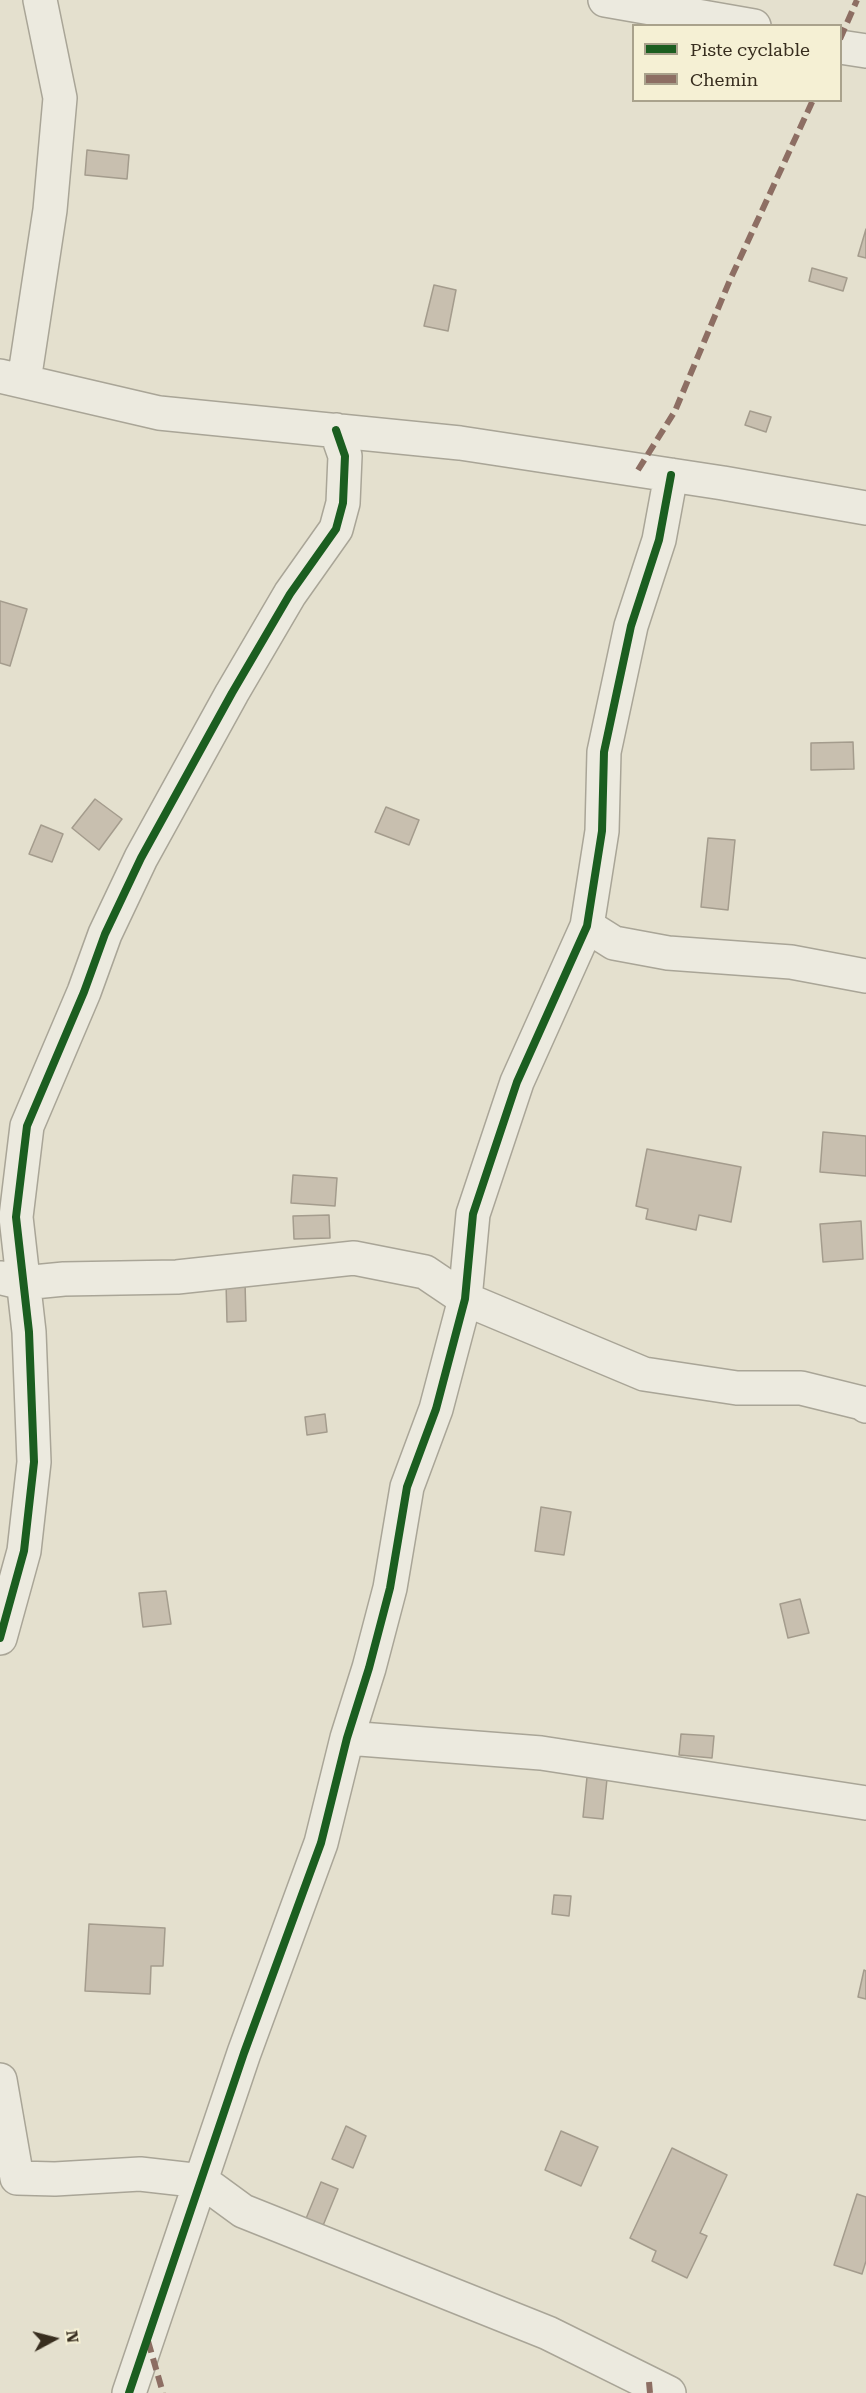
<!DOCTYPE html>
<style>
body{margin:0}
#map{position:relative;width:866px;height:2393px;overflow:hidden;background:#e4e0ce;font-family:"Roboto Serif",serif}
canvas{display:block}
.legend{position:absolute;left:632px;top:24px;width:210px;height:78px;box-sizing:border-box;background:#f5f0d4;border:2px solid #a9a28c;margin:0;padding:8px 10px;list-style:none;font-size:18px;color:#382e1f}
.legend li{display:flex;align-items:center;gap:12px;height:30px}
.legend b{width:30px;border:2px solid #a9a28c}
.north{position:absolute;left:24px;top:2309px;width:60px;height:60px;-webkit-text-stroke:4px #f5f0d4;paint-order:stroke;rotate:83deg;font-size:16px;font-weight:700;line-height:24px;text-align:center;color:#382e1f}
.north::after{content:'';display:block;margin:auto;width:21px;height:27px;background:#382e1f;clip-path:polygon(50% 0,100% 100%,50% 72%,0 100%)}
</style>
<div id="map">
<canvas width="866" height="2393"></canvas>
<ul class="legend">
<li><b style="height:8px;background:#1b5e20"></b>Piste cyclable</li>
<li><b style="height:8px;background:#8d6e63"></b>Chemin</li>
</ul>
<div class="north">N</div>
</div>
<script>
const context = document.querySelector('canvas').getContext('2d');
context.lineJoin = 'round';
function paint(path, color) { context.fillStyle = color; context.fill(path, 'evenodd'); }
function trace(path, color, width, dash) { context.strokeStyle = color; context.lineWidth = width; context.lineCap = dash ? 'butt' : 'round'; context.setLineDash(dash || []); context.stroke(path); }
const building = new Path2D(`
 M87,150L129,155L127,179L85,175Z
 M866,229V258L858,256Z
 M812,268L847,278L843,291L809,281Z
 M434,285L456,290L448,331L424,326Z
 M750,411L771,417L766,432L745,425Z
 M0,601L27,609L10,666L0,663Z
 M853,742L854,769L811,770V743Z
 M95,799L122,819L99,850L72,828Z
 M386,807L419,820L409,845L375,832Z
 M41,825L63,834L52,862L29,854Z
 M708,838L735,840L728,910L701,907Z
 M823,1132L866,1136V1176L820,1172Z
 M647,1149L741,1167L731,1222L699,1215L696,1230L646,1219L648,1209L636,1206Z
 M293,1175L337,1178L335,1206L291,1203Z
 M329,1215L330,1238L294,1239L293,1216Z
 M861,1221L863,1259L823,1262L820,1224Z
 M226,1282H245L246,1321L227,1322Z
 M325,1414L327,1432L307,1435L305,1417Z
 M541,1507L571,1512L564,1555L535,1551Z
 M166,1591L171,1624L143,1627L139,1593Z
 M800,1599L809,1633L788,1638L780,1604Z
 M681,1734L714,1736L712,1758L679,1755Z
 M587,1777L607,1779L603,1819L583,1817Z
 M554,1895L571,1896L569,1916L552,1914Z
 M89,1924L165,1928L163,1966H151L150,1994L85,1991Z
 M864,1970L866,1971V1999L858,1997Z
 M346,2126L366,2136L353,2168L332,2159Z
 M561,2131L598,2147L581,2186L545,2170Z
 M672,2148L727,2175L700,2233L707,2236L687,2278L652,2261L656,2251L630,2238Z
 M321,2182L338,2189L322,2228L305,2221Z
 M857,2194L866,2197V2261L862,2274L834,2265Z`);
const minor = new Path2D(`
 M605,0L754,26
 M840,47L866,51
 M0,376L159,413L460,443L723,483L866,508
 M24,381L50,210L60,98L40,0
 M587,926L614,943L668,953L791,962L866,976
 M2,1278L23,1283L64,1279L177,1277L354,1258L425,1272L465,1299L644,1374L737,1388H801L862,1403L866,1406
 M0,1638L24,1551L34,1462L29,1332L16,1217L27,1126L84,992L105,934L141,858L232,693L290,594L336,529L343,503L345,456L336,430
 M347,1738L541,1753L866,1803
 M0,2080L17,2178L55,2179L140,2174L202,2181L243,2211L548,2333L669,2393
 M129,2393L244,2053L321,1843L347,1738L369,1668L390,1588L407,1487L436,1409L465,1299L473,1214L517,1082L587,926L602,831L604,752L631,626L659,540L671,475`);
const quiet = new Path2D(`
 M840,39L857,0
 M638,470L675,411L730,280L813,100
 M148,2341L163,2393
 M649,2382L650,2393`);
const cycleway = new Path2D(`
 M0,1638L24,1551L34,1462L29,1332L16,1217L27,1126L84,992L105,934L141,858L232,693L290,594L336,529L343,503L345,456L336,430
 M129,2393L244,2053L321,1843L347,1738L369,1668L390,1588L407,1487L436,1409L465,1299L473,1214L517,1082L587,926L602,831L604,752L631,626L659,540L671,475`);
paint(building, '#c8bfaf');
trace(building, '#a49c8d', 1.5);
trace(minor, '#a9a597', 36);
trace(minor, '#eceadf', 33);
trace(quiet, '#8d6e63', 6, [12, 6]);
trace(cycleway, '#1b5e20', 8);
</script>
